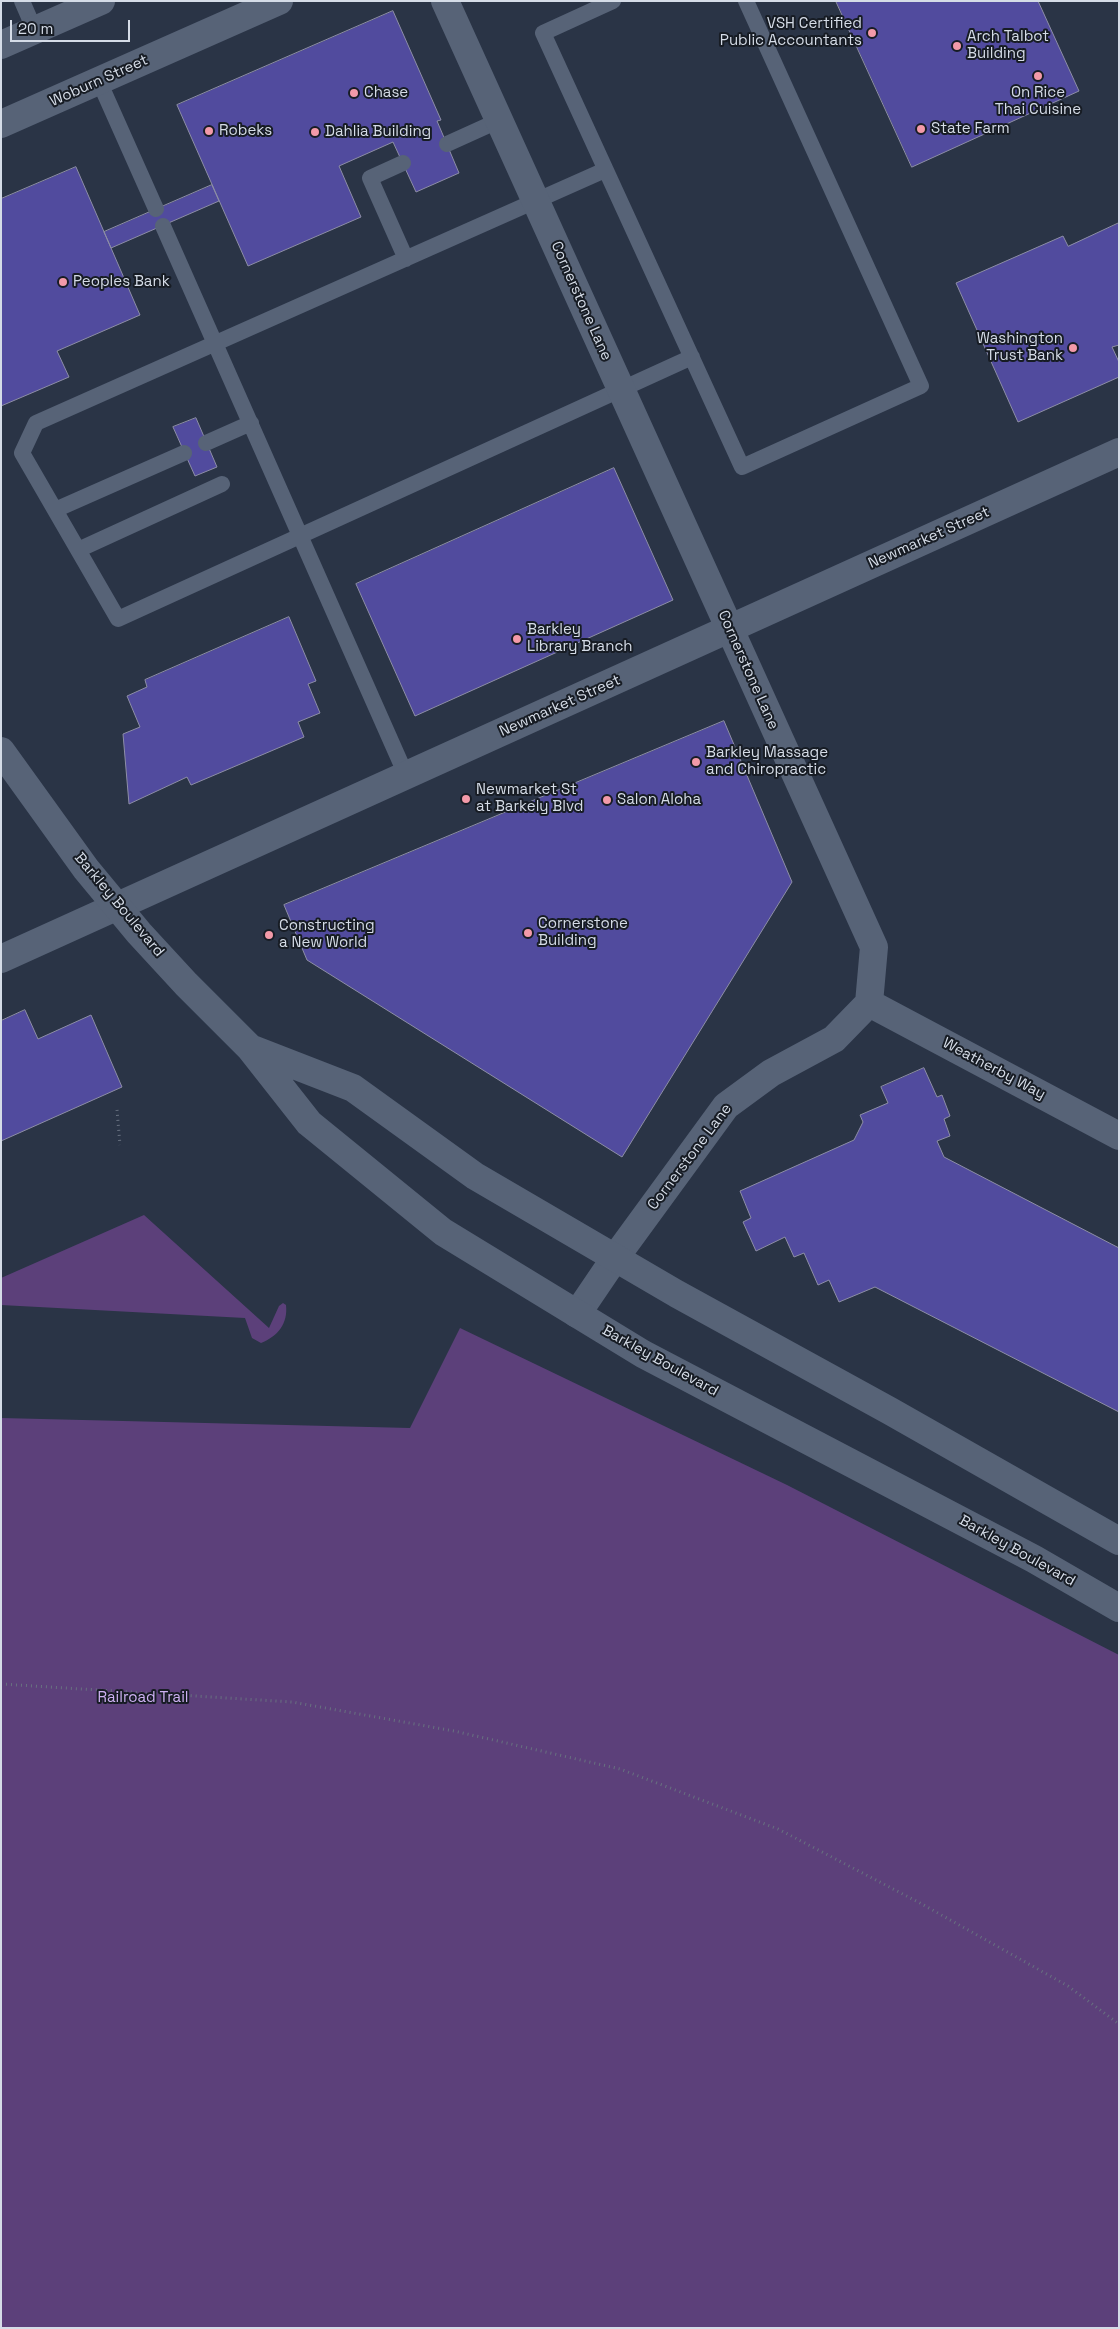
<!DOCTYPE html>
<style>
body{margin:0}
#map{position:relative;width:1120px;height:2329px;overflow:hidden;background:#2a3446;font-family:"Space Grotesk",sans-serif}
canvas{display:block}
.frame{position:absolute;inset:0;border:2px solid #d5dce7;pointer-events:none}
.scale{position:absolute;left:10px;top:20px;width:120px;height:22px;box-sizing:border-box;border:2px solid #d5dce7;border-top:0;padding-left:6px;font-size:15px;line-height:18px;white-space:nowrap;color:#d5dce7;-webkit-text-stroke:4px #171c24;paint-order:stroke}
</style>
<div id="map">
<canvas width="1120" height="2329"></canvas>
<div class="frame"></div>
<div class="scale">20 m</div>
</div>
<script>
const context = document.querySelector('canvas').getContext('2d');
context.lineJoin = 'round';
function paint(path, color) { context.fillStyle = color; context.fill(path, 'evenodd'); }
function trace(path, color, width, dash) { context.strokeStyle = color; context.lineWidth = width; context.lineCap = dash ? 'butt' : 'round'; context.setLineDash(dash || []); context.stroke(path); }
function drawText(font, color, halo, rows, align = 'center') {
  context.font = font + ' "Space Grotesk",sans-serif'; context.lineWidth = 4; context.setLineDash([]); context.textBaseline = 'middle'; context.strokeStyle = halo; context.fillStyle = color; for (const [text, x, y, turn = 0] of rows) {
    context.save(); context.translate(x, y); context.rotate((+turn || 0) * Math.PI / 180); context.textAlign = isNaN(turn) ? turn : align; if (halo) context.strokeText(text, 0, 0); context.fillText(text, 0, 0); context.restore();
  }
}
const green = new Path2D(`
 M144,1215L269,1328L279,1306L283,1303L286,1305C288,1324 278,1336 261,1343L252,1338L245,1318L1,1305V1278Z
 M460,1328L787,1485L1119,1655V2328H1V1418L410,1428Z`);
const building = new Path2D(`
 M836,1H1038L1079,91L912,167Z
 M393,11L441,120L437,121L459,173L416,192L393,142L339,166L361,217L248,266L177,105Z
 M76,167L140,315L57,351L69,377L1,406V199Z
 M212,185L219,201L111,248L104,232Z
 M1119,223V345L1112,347L1119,362V377L1018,422L956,283L1063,236L1068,246Z
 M196,418L217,467L195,476L173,427Z
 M614,468L673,600L415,716L356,584Z
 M289,617L316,681L308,684L320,713L298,722L304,737L191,785L187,777L129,804L123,734L140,727L127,696L147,687L145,680Z
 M724,721L792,882L622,1157L307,960L284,905Z
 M25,1010L38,1039L91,1015L122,1087L1,1141V1021Z
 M924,1068L937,1097L942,1095L950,1116L944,1119L950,1136L937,1141L944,1157L1119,1248V1412L875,1287L839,1302L829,1280L818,1285L804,1253L794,1257L785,1237L756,1251L743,1222L751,1218L740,1191L854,1140L863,1122L860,1115L888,1103L881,1087Z`);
const path = new Path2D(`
 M117,1110L120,1145
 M1,1684L292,1702L454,1731L620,1769L778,1829L920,1903L1068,1986L1119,2024`);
const lane = new Path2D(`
 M22,1L35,31
 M613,1L543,33L742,467L921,386L746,1
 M99,81L156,209
 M447,144L500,120
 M403,163L370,178L406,259
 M605,170L36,423L22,453L118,619L692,357
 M163,226L406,775
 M206,443L251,423
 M55,510L184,453
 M78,550L222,484`);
const street = new Path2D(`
 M445,1L874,947L869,1003L834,1039L771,1073L726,1106L615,1258L577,1314
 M1,959L1119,452
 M869,1003L1119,1136`);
const secondary = new Path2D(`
 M1,45L101,1
 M1,124L279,1
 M1,751L86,869L139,933L186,984L250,1048L309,1123L443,1232L643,1354L1034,1559L1119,1608
 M250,1048L353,1088L475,1176L677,1294L890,1411L1119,1541`);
const markers = [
 [872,33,5,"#f39aa9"],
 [957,46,5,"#f39aa9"],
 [1038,76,5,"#f39aa9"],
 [354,93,5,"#f39aa9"],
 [921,129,5,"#f39aa9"],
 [209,131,5,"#f39aa9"],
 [315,132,5,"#f39aa9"],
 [63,282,5,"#f39aa9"],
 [1073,348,5,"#f39aa9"],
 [517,639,5,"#f39aa9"],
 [696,762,5,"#f39aa9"],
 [466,799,5,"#f39aa9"],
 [607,800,5,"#f39aa9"],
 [528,933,5,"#f39aa9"],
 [269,935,5,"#f39aa9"]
];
const poiNames = [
 ["VSH Certified",862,24,"right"],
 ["Public Accountants",862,41,"right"],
 ["Arch Talbot",967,37],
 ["Building",967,54],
 ["Chase",364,93],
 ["On Rice",1038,93,"center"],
 ["Thai Cuisine",1038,110,"center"],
 ["State Farm",931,129],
 ["Robeks",219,131],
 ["Dahlia Building",325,132],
 ["Peoples Bank",73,282],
 ["Washington",1063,339,"right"],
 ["Trust Bank",1063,356,"right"],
 ["Barkley",527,630],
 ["Library Branch",527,647],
 ["Barkley Massage",706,753],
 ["and Chiropractic",706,770],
 ["Newmarket St",476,790],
 ["at Barkely Blvd",476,807],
 ["Salon Aloha",617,800],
 ["Cornerstone",538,924],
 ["Building",538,941],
 ["Constructing",279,926],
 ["a New World",279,943]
];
const streetNames = [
 ["Woburn Street",99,81,-24],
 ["Cornerstone Lane",581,301,66],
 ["Newmarket Street",929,538,-24],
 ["Cornerstone Lane",748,670,66],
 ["Newmarket Street",560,706,-24],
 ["Barkley Boulevard",119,905,50],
 ["Weatherby Way",994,1069,28],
 ["Cornerstone Lane",690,1157,-53],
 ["Barkley Boulevard",660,1361,29],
 ["Barkley Boulevard",1017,1551,29]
];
const parkNames = [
 ["Railroad Trail",143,1698]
];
paint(green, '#5c407a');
paint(building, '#514b9e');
trace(building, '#8d8ea6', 1);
trace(path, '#687180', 3, [1, 4]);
trace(lane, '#576377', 16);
trace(street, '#576377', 28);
trace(secondary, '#576377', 28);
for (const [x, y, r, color] of markers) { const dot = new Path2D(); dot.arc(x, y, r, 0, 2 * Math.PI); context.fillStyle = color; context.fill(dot); trace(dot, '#171c24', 2); }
drawText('15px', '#d5dce7', '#171c24', poiNames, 'left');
drawText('15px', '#d5dce7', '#171c24', streetNames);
drawText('15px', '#ceb1f3', '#171c24', parkNames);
</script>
